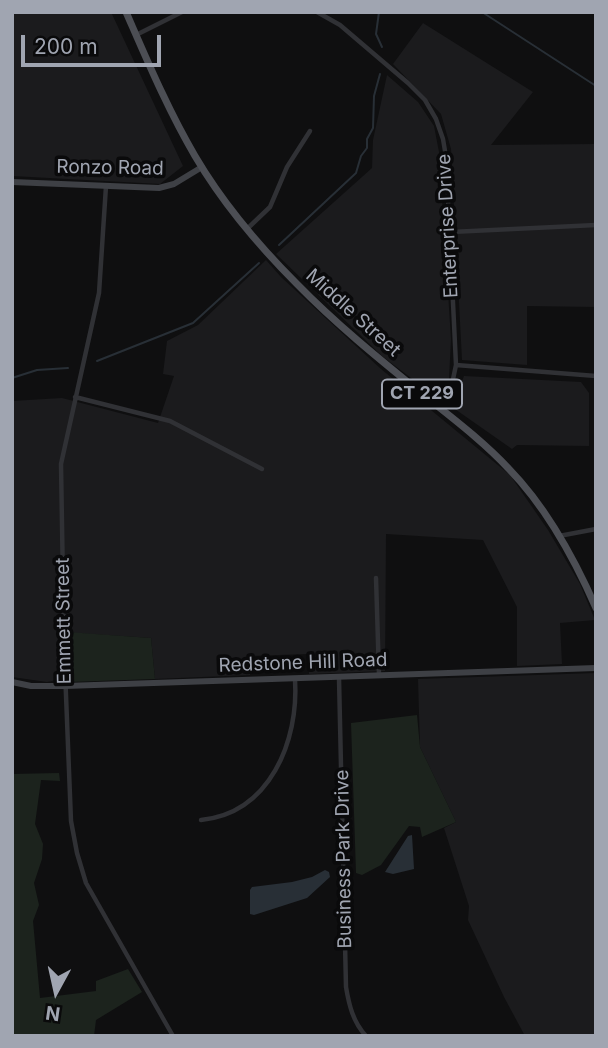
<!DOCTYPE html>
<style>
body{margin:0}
#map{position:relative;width:608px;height:1048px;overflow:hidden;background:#0f0f10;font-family:Inter,sans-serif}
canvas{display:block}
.frame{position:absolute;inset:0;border:14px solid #a0a5b1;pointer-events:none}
.north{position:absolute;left:21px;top:957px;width:70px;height:70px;-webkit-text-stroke:5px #0a0a0b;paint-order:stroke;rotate:188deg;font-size:19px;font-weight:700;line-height:28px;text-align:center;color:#a0a5b1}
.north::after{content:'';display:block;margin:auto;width:24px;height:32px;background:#a0a5b1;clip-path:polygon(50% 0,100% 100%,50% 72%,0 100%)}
.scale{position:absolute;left:21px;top:35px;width:140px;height:32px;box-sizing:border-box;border:4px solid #a0a5b1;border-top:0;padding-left:9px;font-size:21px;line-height:24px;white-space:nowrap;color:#a0a5b1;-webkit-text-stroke:5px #0a0a0b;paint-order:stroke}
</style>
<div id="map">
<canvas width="608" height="1048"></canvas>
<div class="frame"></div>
<div class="north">N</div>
<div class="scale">200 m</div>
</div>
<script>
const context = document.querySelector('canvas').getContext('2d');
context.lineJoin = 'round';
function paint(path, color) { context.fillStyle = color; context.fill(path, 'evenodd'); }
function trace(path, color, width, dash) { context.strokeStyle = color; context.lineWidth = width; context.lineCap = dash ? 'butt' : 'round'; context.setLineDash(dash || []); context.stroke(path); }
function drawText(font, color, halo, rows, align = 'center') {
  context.font = font + ' Inter,sans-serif'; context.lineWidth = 7; context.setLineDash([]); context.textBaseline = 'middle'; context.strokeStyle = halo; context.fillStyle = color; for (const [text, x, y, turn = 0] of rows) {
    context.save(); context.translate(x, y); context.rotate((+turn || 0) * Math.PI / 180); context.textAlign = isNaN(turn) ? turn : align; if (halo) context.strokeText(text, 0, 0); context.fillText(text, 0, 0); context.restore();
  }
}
const built = new Path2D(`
 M12,12H111L183,166L160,184L12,176Z
 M423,23L533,92L491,145L596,144V307L527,306V365L462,360L451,149L441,114L393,64Z
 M387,75L418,102L434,126L439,152L451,339L449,379L436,397L382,356L276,254L372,168L373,140Z
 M266,260L281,277L381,369L510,475L548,530L580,584L595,620L560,623L562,664L517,666V607L483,540L386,534L385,671L309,674L308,654L250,656V675L155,679L151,638L60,632L62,679L47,682L12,677V401L62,398L158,423L174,376L163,374L167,341L198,325Z
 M464,376L581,382L589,393V446L517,445L512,449L452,407Z
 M596,673V1036H525L504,997L468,920L469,906L444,828L456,822L420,747L418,679Z`);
const green = new Path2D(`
 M68,632L151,638L155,679L70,682Z
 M417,715L420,747L456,822L422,837L420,827L409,826L381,865L362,875L356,873L351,723Z
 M59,773L60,781L41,780L35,824L43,844L42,859L34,883L39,905L33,921L40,998L96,991V981L128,969L142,992L96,1020L94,1036H12V774Z`);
const water = new Path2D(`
 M412,835L414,869L393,874L385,872L408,836Z
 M325,870L329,872L330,877L307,898L254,915L250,914V890L252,887L292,882L312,877Z`);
const stream = new Path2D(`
 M379,12L376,34L382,47
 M482,12L596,86
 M279,245L356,173L361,156L367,148V139L373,128L374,96L380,74
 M97,361L193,323L259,263
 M12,378L37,370L68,368`);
const minor = new Path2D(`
 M317,12L340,25L408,83L425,100L436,119L443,139L446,157L456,365L452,384L439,408
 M136,35L182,12
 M106,186L99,293L61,464L64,645L71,821L77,853L86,883L173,1036
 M248,228L270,207L287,167L310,131
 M451,232L596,225
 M456,365L596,376
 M75,397L170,421L262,469
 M559,536L596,529
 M376,578L379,675
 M339,678L346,987C349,1005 353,1022 366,1036
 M201,820C270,813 299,741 295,679`);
const secondary = new Path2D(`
 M12,182L159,188L174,184L202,167
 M12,682L31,686H65L596,668`);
const primary = new Path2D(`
 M126,12C147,60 168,110 195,156C222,202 259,246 297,284C335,323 378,358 421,393C451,417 483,441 509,469C546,507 575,560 596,608`);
const shields = [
 [422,394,80]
];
const shieldNames = [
 ["CT 229",422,394]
];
const streetNames = [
 ["Ronzo Road",110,168,1],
 ["Enterprise Drive",448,226,-93],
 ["Middle Street",353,313,42],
 ["Emmett Street",64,621,-91],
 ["Redstone Hill Road",303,663,-2],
 ["Business Park Drive",344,859,-91]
];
paint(built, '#1b1b1d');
paint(green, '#1c231d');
paint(water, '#282f36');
trace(stream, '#282f36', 2);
trace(minor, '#303135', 4.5);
trace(secondary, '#3e4045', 6);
trace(primary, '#4c4e54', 7);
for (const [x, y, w] of shields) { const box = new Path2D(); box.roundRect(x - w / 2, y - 14.5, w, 29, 5); context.fillStyle = '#0a0a0b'; context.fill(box); trace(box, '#a0a5b1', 2); }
drawText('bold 18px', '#a0a5b1', null, shieldNames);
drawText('19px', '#a0a5b1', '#0a0a0b', streetNames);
</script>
